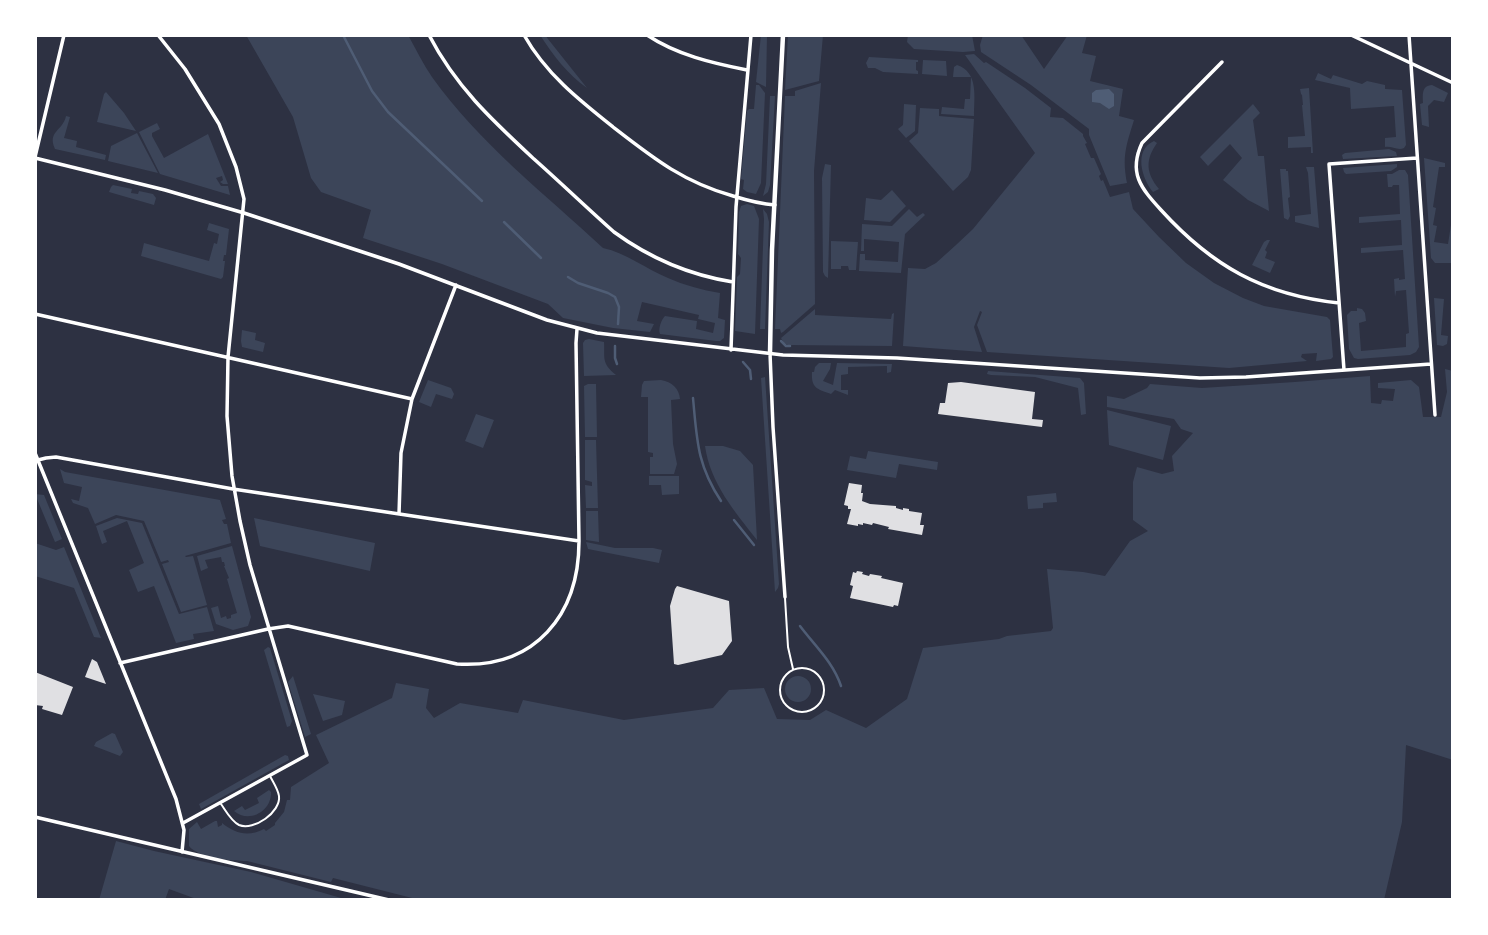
<!DOCTYPE html>
<style>
body{margin:0}
#map{position:relative;width:1488px;height:935px;overflow:hidden;background:#2d3142;font-family:Helvetica,sans-serif}
canvas{display:block}
.frame{position:absolute;inset:0;border:37px solid #fff;pointer-events:none}
</style>
<div id="map">
<canvas width="1488" height="935"></canvas>
<div class="frame"></div>
</div>
<script>
const context = document.querySelector('canvas').getContext('2d');
context.lineJoin = 'round';
function paint(path, color) { context.fillStyle = color; context.fill(path, 'evenodd'); }
function trace(path, color, width, dash) { context.strokeStyle = color; context.lineWidth = width; context.lineCap = dash ? 'butt' : 'round'; context.setLineDash(dash || []); context.stroke(path); }
const green = new Path2D(`
 M246,35H408C416,49 423,64 432,77C479,143 544,193 603,248C626,253 646,269 668,278C684,285 702,290 720,293L718,318L725,320L724,338L720,341H716L660,334C658,329 661,320 665,316L697,321L696,329L713,333L715,323L698,319L699,315L642,302L637,321L654,324L650,332L613,328L563,318L548,304L442,264L363,238L371,210L321,192L311,178L293,117Z
 M540,35H545L548,39L587,88C568,75 553,55 540,35Z
 M761,35H767L766,87L756,82Z
 M788,35H823L819,81L785,90Z
 M908,35H972L975,51L963,52L914,49L907,42Z
 M983,35H1021L1044,69L1068,35H1087L1082,53L1096,56L1090,81L1123,89L1119,116L1134,120C1126,146 1122,156 1127,183L1110,186L1089,135V129L1031,85L981,52L980,45Z
 M974,54L984,63L986,62L1025,88L1051,108L1050,117L1063,118L1083,134V136L1087,143L1085,144L1091,158H1094L1101,174L1099,176L1101,181L1103,180L1110,197L1129,192L1133,209L1159,237L1186,263L1214,283L1243,298L1264,306L1327,317L1330,320L1333,357L1331,359L1316,361L1317,353L1302,354L1301,357L1307,361L1229,368L987,352L977,325L982,312L980,311L974,327L982,352L903,346L908,268L925,269L936,263L956,245L973,229L1035,153L965,55Z
 M869,57L918,60V62H916V70L918,71V74L883,72L875,68H868L866,63Z
 M923,60L946,61L947,76L922,74Z
 M957,65C979,72 974,98 974,116L941,114L942,107L964,109L965,99H970L971,77H953L954,67Z
 M1318,73L1331,79L1333,75L1362,84L1367,81L1385,85V89L1402,90L1406,145L1404,148C1398,151 1392,146 1385,147V138L1396,137L1394,106L1351,109L1350,88L1315,80Z
 M821,83L814,171L815,304L783,332L781,333L780,329H775L785,96H795V91Z
 M756,85H759L765,93L761,183L756,194L747,192L743,189L744,180L741,179L747,111L749,109H754Z
 M1432,85L1448,93L1444,102L1434,100L1428,106L1429,127L1422,125L1420,104L1423,103C1423,95 1421,86 1432,85Z
 M1309,88L1313,153H1311V147L1288,148V137L1305,136L1302,105H1303L1302,95L1301,94L1300,89Z
 M106,92L124,113L136,131L97,122L104,94Z
 M770,96H775L770,185L768,192L763,196L766,184Z
 M904,104L916,105L915,131L906,138L898,129L903,125Z
 M1253,104L1260,113L1253,120L1258,156H1264L1269,211L1248,200L1223,180L1242,158L1230,144L1208,166L1200,157Z
 M920,108L939,109V116L974,119L971,170L968,177L953,191L909,141L918,133Z
 M66,116L70,117L64,138L77,141L76,147L106,155L105,160L55,149C47,131 63,131 66,116Z
 M157,123L160,129L152,133V136L164,158L208,134L228,184H223L220,182L223,180L222,176L216,178L221,186H228L230,195L160,174L139,132Z
 M137,133L158,173L108,161L111,146Z
 M1154,141L1157,143C1145,160 1146,173 1159,189L1153,192C1142,179 1133,150 1154,141Z
 M1389,149L1396,152L1397,156L1343,159L1342,155L1345,153Z
 M1424,158L1445,163V167H1439L1433,207L1436,208L1433,225L1437,226L1434,242L1448,244L1453,212V263H1435L1431,258Z
 M825,164L831,165L828,278L825,276L823,272L822,178Z
 M1397,164V167L1391,171L1346,174L1344,172L1343,168Z
 M1306,167H1314L1319,228L1295,222V216L1311,214L1308,173Z
 M1280,169H1286V171H1288L1290,197L1288,198L1290,216L1288,220L1284,218Z
 M1399,170H1405L1408,175L1419,347L1416,352L1410,355L1358,359L1354,358L1349,349L1347,315L1351,311H1357V308L1362,309L1365,313L1366,321L1359,323L1361,351L1406,347V334L1409,333L1406,290L1396,291L1395,297L1394,279L1399,278V280L1405,279L1403,250L1361,253V248L1402,245L1401,220L1359,223V217L1400,214L1399,185H1393L1392,187H1388L1387,174H1392Z
 M113,185L132,189L131,193L138,194L139,191L153,194L156,198L154,205L109,192L111,187Z
 M892,190L906,206L890,222L864,220L866,198L881,200Z
 M747,204L754,206L759,219L755,334L735,331L737,277L740,274L741,258L738,254L739,212L741,206Z
 M763,209L767,214L769,222L765,329H760L764,219Z
 M909,209L917,217L923,213L925,215L905,234L901,273L859,271L860,254H865V260L898,262L899,242L864,239V251H861L862,224L892,226Z
 M209,223L229,229L226,255H224L223,261H225L223,277L221,279L141,256L144,243L209,261L214,243L217,244L219,234L207,230Z
 M1267,240H1270L1265,250L1267,252L1265,258L1275,262L1270,273L1252,265L1264,242Z
 M831,241L858,242L856,270H849L848,266H841V269H831Z
 M1434,298L1444,299L1441,335L1448,336L1447,344L1443,346L1437,345Z
 M815,309V315L891,319L892,314L894,313L892,346L788,345L784,343L781,338Z
 M242,330L256,333L255,340L265,343L263,352L242,347L241,341Z
 M589,339L604,342C605,358 601,363 616,375L584,376L583,343L585,340Z
 M819,363H831L830,369L823,381L833,385L837,363L892,364L891,372L887,373V366L848,367V374L841,375V390H848V395L835,390L831,394C817,389 811,388 812,372H814L815,367Z
 M1445,369L1453,371V760L1406,745L1402,822L1384,900H420L333,878L331,882L247,861C232,861 198,858 189,846V829L197,822L201,829L215,821H217L218,827L222,825V823C236,834 248,837 264,829L266,831L275,825V823L284,812L287,800H290L291,787L329,763L316,735L392,698L396,683L429,689L426,708L434,718L460,703L518,713L523,700L624,720L713,708L729,690L764,688L777,719L810,720L826,710L866,728L907,699L923,648L999,639L1007,636L1051,631L1053,628L1047,569L1083,572L1105,576L1130,541L1148,531L1133,520V482L1137,467L1162,474L1174,471L1172,456L1193,433L1181,429L1174,419L1107,407V396L1124,399L1147,388L1150,384L1202,388L1295,382L1370,376L1371,403L1381,404L1382,400L1393,401L1395,389L1378,388V383L1411,380L1419,387L1423,417H1441L1447,392Z
 M988,371L1080,378L1084,383L1086,414L1081,415L1078,388L1035,377L991,375L987,374Z
 M765,377L779,584L778,588L775,592L761,378Z
 M428,380L451,388L454,394L452,399L436,394L431,407L419,402Z
 M661,380C672,382 679,388 680,399L671,400L673,444L677,464L674,474H650V457H653V453L648,452V397H641L642,385L644,381Z
 M588,384H596L597,437H585L584,386Z
 M1107,410L1171,426L1163,460L1109,445Z
 M476,414L494,420L483,448L465,441Z
 M585,440H596L598,508H586L585,485L592,486V482L585,480Z
 M705,446H723L740,451L753,465L757,540C735,512 710,483 705,446Z
 M868,451L938,462L937,470L899,464L896,478L847,470L850,456L866,459Z
 M60,469L65,472L220,500L226,519L222,520L224,524H227L231,543L185,556L186,557L193,556L207,605L181,612L162,564L169,562L168,560L161,562L144,521L116,515L95,524L88,508L73,503L71,499L79,501L82,487L64,483Z
 M649,476H679V494L662,495L661,485H649Z
 M1056,493L1057,502L1043,503V508L1028,509L1027,496Z
 M35,494L44,495L62,539L55,542Z
 M586,511H598L599,542L586,540Z
 M117,518L142,523L179,614L207,607L214,631L193,634L194,639L176,643L154,586L138,592L129,570L144,563L127,521L103,531L107,542L102,544L96,526Z
 M254,518L375,543L370,571L260,546Z
 M586,542L615,548H653L662,550L659,563L588,549Z
 M35,543L56,550L64,547L101,638L94,637L74,588L35,576Z
 M232,546L251,617L248,626L233,630L216,624L211,608L218,606L221,618L226,616L227,619L231,618V615L237,613L227,579L229,578L224,566H225L224,562H222L221,557L205,560L208,568L201,571L197,556Z
 M268,647L270,648L292,721L290,726L287,727L264,650Z
 M293,676L311,734L305,737L288,682Z
 M785 689a13 13 0 1 1 26 0a13 13 0 1 1-26 0Z
 M313,694L345,701L342,715L323,721Z
 M112,733L115,734L123,752L120,756L94,746L96,742Z
 M285,755L288,756L289,760L201,809L199,804Z
 M269,790L271,792C272,811 249,824 234,811L242,806L245,810L259,803L257,798Z
 M116,841L154,851L251,872L348,900H199L169,889L165,900H99Z`);
const water = new Path2D(`
 M1109,89L1114,94V106L1109,109L1100,103L1092,102V93L1096,90Z`);
const stream = new Path2D(`
 M343,35L372,91L388,112L482,201
 M504,222L541,258
 M568,277L578,283L608,293L615,297L619,307L618,324
 M781,341L786,346H790
 M615,346V358L617,364
 M743,362L750,370L751,379
 M693,398C697,440 697,465 721,501
 M734,520L754,545
 M800,626C815,646 833,662 841,686`);
const building = new Path2D(`
 M961,382L1035,392L1032,419L1043,420L1042,427L938,414L940,403H945L948,383Z
 M849,483L862,485L861,493H863L862,501L870,504L896,506V508L903,510V508L909,509V511L922,513L920,525H924L922,535L888,529L889,527L873,523L872,525L863,523V525L858,524V526L847,524L851,509H848V506L844,505Z
 M857,571L863,572L862,574L869,576L870,574L882,576L881,578L903,583L898,606L894,605L893,607L850,598L853,586L850,585L853,572L856,573Z
 M677,586L729,601L732,641L722,655L678,665L674,664L670,606L675,589Z
 M92,659L97,662L106,684L85,677Z
 M35,672L73,687L62,715L42,709L43,706L35,705Z`);
const service = new Path2D(`
 M785,598L788,647L793,669
 M780 690a22 22 0 1 1 44 0a22 22 0 1 1-44 0Z
 M221,804C226,811 231,821 239,825C254,831 281,812 279,796C278,789 273,782 270,776`);
const minor = new Path2D(`
 M158,35L185,69L219,124L236,167L244,199L228,357L227,416L232,476L240,521L250,565L307,755L183,823
 M429,35C456,87 492,120 534,159C561,183 587,208 614,232C651,259 689,275 733,282
 M524,35C546,74 579,100 613,127C653,158 683,182 733,196C746,200 760,204 775,205
 M647,35C677,55 712,63 747,70
 M1351,35L1453,83
 M1409,35L1435,415
 M1222,62L1142,143C1128,173 1141,188 1161,210C1212,266 1263,295 1339,303
 M35,157L64,35
 M35,158L165,190L244,213L399,264L547,320L597,333L783,355L897,358L1200,378L1246,377L1431,364
 M35,314L412,399
 M731,350L736,207L751,35
 M770,353L773,427L785,597
 M1344,370L1329,164L1417,158
 M35,453L176,799L184,830L182,852
 M38,460L46,458L56,457L233,489L579,541L576,343L577,329
 M399,514L401,453L412,399L456,285
 M120,663L268,629L288,626L457,664C535,669 579,615 579,541
 M35,817L389,900`);
const tertiary = new Path2D(`
 M770,353L772,250L783,35`);
paint(green, '#3c4559');
paint(water, '#4f5d75');
trace(stream, '#4f5d75', 2.5);
paint(building, '#e0e0e3');
trace(service, '#fff', 2);
trace(minor, '#fff', 3.5);
trace(tertiary, '#fff', 4.5);
</script>
